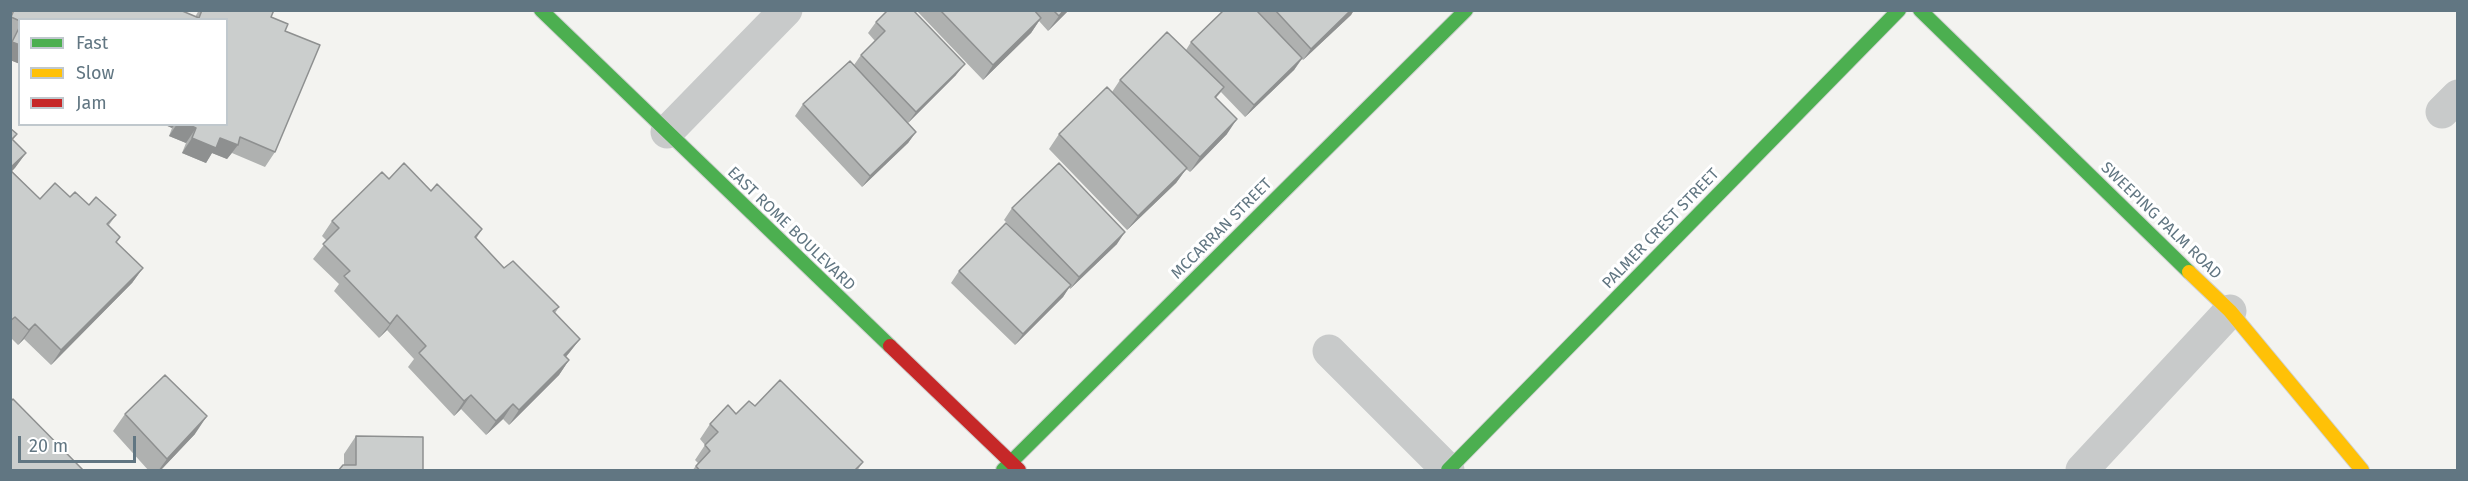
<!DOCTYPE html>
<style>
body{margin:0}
#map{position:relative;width:2468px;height:481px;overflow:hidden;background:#f3f3f0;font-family:"Fira Sans",sans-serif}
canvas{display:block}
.frame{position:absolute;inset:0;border:12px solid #617682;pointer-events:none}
.legend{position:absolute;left:18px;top:18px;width:210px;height:108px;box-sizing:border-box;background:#fff;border:2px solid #c0c8cd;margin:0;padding:8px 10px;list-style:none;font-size:18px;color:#617682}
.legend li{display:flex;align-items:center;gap:12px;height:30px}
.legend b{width:30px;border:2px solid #c0c8cd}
.scale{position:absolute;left:18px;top:436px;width:118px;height:27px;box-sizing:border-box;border:3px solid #617682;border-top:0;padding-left:8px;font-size:18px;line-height:21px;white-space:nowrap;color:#617682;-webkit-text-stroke:4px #fff;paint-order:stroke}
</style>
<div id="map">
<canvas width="2468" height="481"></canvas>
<div class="frame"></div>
<ul class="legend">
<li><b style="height:8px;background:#4caf50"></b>Fast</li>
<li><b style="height:8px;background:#ffc107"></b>Slow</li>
<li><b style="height:8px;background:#c62828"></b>Jam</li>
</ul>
<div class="scale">20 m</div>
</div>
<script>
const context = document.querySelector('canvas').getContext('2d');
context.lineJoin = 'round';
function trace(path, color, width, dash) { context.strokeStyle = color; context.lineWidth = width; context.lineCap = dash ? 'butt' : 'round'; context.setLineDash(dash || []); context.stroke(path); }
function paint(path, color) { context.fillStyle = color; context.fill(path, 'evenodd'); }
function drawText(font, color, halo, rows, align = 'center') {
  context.font = font + ' "Fira Sans",sans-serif'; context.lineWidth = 6; context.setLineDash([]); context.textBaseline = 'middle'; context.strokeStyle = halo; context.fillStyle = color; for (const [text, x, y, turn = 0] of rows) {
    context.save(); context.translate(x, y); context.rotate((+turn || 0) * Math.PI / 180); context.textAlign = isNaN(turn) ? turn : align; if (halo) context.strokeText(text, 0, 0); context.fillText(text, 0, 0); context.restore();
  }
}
const street = new Path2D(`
 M2442,112L2458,96
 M667,132L786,10
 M1329,351L1448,470
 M2082,470L2230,311`);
const fast = new Path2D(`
 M541,10L890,346
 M1920,10L2189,272
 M1003,470L1466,10
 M1448,470L1899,10`);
const slow = new Path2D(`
 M2189,272L2230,311L2362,470`);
const jam = new Path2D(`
 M890,346L1019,470`);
const wall = new Path2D(`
 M10,10H180L195,17L199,10H274L271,17L285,31L275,152L265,167L232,153L227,159L212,153L206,163L182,153L186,143L169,136L172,128L163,124H226V20H20V64L10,60V38L11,36H10Z
 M916,10H1069L1048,31L1039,21L1031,33L983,80Z
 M1224,10H1354L1351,15L1303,60L1302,59L1294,70L1245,117L1221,92L1216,98L1227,134L1190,172L1186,169L1176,183L1127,230L1049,149L1059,134L1112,92L1120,80L1186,50L1191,42Z
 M876,22L956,75L908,123L916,132L908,143L862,187L795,116L803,104L854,65L861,55L875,41L868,33Z
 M10,128L17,134L13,140L26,153L12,171L40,199L70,197L116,215L109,225L116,243L143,268L132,283L51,365L24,339L18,345L10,337Z
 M389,179L431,191L482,229L476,239L504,268L559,307L555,313L580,339L566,357L569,360L559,375L509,425L503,419L486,435L461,409L454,416L408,367L414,359L387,330L379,338L334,291L339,284L313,259L327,241L322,236L332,221Z
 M1012,208L1117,244L1070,289L1069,287L1063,297L1015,345L951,283L959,271L1015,231L1004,220Z
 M755,406L863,462L857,471H692L698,463L695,460L705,445L700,439L710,424Z
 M125,414L195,434L160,471H149L113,431Z
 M356,436L423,471L344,465V454Z`);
const shadedWall = new Path2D(`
 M1064,10H1069L1048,31L1059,16Z
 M1351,10H1354L1351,15L1303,60L1311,49Z
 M1041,18L1031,33L983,80L993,65Z
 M12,42L20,45V64L10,60V45Z
 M1302,58L1294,70L1245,117L1254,105Z
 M965,64L956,75L908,123L916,112Z
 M1237,119L1227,134L1190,172L1200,157Z
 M163,124H175L172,128Z
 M177,124H187L196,128L186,143L169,136Z
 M916,132L908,143L862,187L870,176Z
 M192,138H220L238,145L227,159L212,153L206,163L182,153Z
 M26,153L15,168L10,173V168Z
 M1187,168L1176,183L1127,230L1138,216Z
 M1125,232L1117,244L1070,289L1079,277Z
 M143,268L132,283L51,365L61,350Z
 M1071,285L1063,297L1015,345L1023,334Z
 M397,315L387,330L379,338L390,324Z
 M35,324L24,339L18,345L29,330Z
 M580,339L569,353L554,369L564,355Z
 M569,360L559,375L509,425L519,410Z
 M471,395L461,409L454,416L464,401Z
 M513,404L503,419L486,435L496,421Z
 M207,416L195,434L160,471H158L167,459Z`);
const building = new Path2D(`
 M14,10H180L199,18L202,10H274L271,17L288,24L285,31L320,45L275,152L240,137L238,145L220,138L216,148L192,138L196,128L187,124H226V20H20V21L11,17Z
 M888,10H913L965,64L916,112L861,55L885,31L876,22Z
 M940,10H1034L1041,18L993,65Z
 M1053,10H1064L1059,16Z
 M1224,10H1256L1302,58L1254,105L1191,42Z
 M1275,10H1351L1311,49Z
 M20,26V45L12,42Z
 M1167,32L1224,87L1215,97L1237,119L1200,157L1120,80Z
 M850,61L916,132L870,176L803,104Z
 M1107,87L1187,168L1138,216L1059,134Z
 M10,128L17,134L12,139L26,153L10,168Z
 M404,163L431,191L437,184L482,229L475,237L504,268L513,261L559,307L553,311L580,339L564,355L569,360L519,410L513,404L496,421L471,395L464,401L419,353L426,346L397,315L390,324L344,276L350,271L323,244L339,228L332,221L382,172L389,179Z
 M1059,163L1125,232L1079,277L1012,208Z
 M10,170L40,199L55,183L70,197L75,192L89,205L96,197L116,215L107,224L120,237L116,242L143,268L61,350L35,324L29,330L15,317L10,321Z
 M1006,223L1071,285L1023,334L959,271Z
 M165,375L207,416L167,459L125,414Z
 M780,380L863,462L854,471H700L696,466L710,451L705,445L718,432L710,424L728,405L736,414L749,401L755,406Z
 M13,399L84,471H10V402Z
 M356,436L423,437V471H338L343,465H356Z`);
const streetNames = [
 ["SWEEPING PALM ROAD",2161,221,44],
 ["EAST ROME BOULEVARD",791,229,44],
 ["MCCARRAN STREET",1222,229,-45],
 ["PALMER CREST STREET",1661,229,-46]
];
trace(fast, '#cfd1d0', 16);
trace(slow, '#cfd1d0', 16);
trace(jam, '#cfd1d0', 16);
trace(street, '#c8caca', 33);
trace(fast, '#4caf50', 14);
trace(slow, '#ffc107', 14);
trace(jam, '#c62828', 14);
paint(wall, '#afb1b0');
paint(shadedWall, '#8e9090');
paint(building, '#cbcecd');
trace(building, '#8e9090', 1.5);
drawText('16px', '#617682', '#fff', streetNames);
</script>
